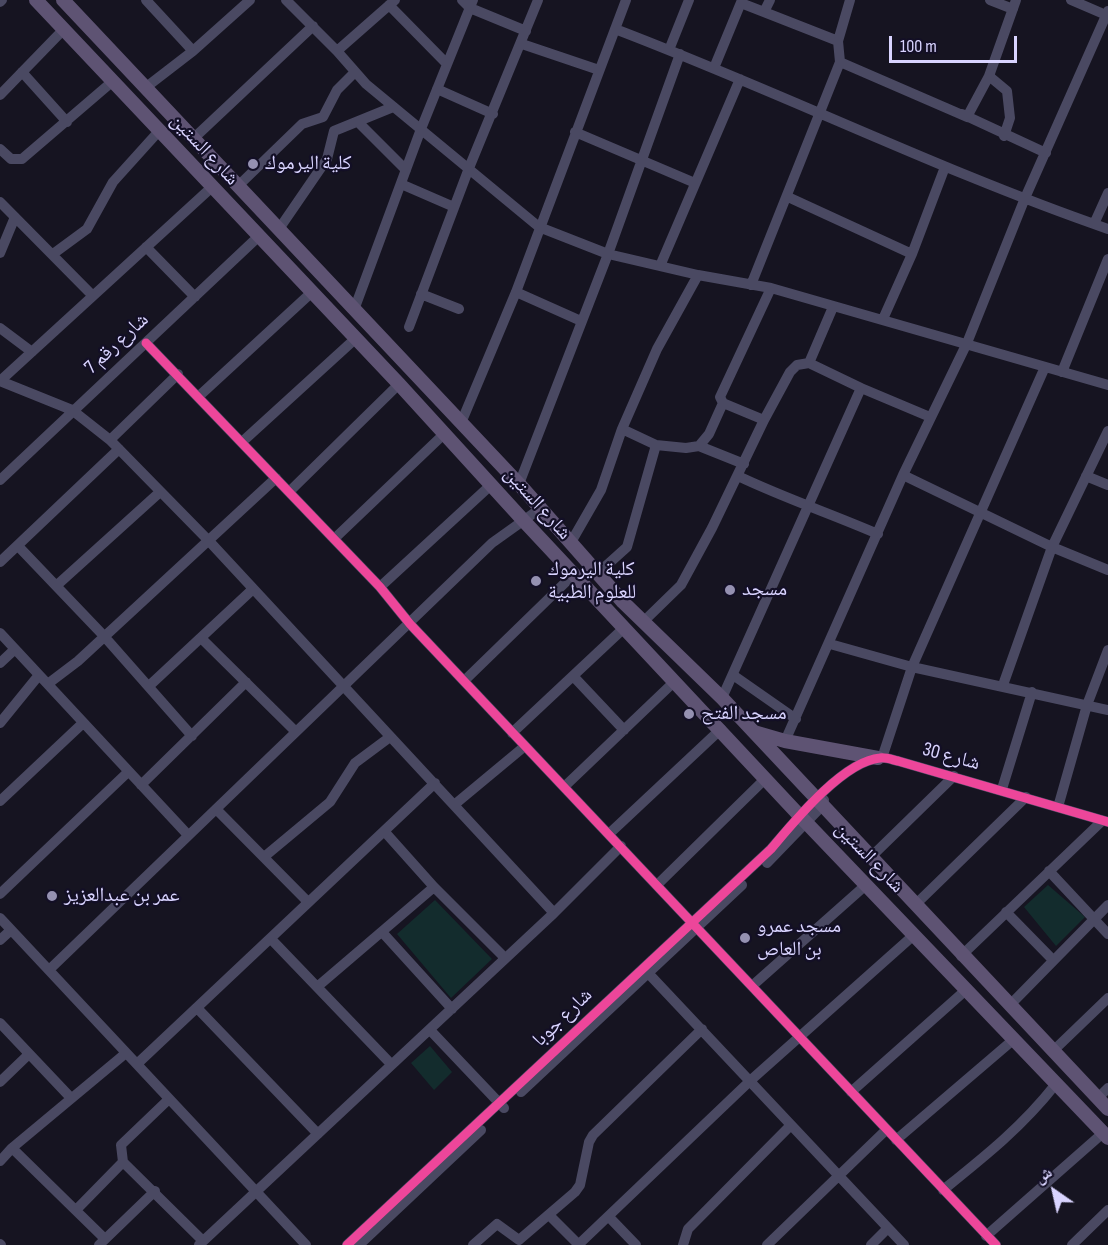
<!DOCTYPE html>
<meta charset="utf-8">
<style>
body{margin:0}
#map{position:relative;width:1108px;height:1245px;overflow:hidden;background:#161421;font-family:"Sofia Sans Condensed","Noto Naskh Arabic",sans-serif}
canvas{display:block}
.north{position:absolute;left:1024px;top:1161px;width:60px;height:60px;-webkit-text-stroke:4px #130f26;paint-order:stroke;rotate:326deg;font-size:16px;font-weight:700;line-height:24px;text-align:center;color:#d9d4ff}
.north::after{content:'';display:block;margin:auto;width:21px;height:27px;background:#d9d4ff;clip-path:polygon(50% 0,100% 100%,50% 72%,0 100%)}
.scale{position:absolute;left:889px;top:36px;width:128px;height:27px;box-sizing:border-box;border:3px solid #d9d4ff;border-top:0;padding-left:8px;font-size:18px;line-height:21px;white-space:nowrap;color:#d9d4ff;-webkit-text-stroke:4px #130f26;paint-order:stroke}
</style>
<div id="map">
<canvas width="1108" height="1245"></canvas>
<div class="north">ش</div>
<div class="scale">100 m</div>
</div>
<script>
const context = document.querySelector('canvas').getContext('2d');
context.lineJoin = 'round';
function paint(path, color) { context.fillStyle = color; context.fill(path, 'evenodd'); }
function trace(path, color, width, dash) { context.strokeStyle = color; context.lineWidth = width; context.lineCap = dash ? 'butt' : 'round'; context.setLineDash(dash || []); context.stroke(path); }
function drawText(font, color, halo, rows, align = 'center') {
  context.font = font + ' "Sofia Sans Condensed","Noto Naskh Arabic",sans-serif'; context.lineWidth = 4.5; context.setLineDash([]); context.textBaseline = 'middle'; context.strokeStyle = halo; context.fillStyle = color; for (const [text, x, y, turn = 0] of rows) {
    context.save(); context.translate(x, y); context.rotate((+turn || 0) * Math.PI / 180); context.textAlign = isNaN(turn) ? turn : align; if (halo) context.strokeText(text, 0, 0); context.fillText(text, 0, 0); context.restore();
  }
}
const green = new Path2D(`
 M1048,885L1085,917L1056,946L1024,907Z
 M435,900L492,959L451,998L397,934Z
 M430,1046L452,1072L434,1090L411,1063Z`);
const minor = new Path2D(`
 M146,0L193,51
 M286,0L337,51L366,84L539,227L608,254L698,275L771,288L1108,385
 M462,0L470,8L526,31
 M990,0L1013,9
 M1071,0L1106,15
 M0,2L2,0
 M741,3L764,12L770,0
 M389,5L447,64
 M764,12L838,41
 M615,29C781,92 940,171 1108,229
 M522,44L599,70
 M669,50L689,0
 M337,51L395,0
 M840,62L967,117L989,76L1016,0
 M714,68L742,0
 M22,72L67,122
 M989,76L1007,91L1010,118L1004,136
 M145,88L193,51L250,0
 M437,89L493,114
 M0,95L64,29
 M962,114L1046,153
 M358,122L406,170
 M575,132L695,183
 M194,138L313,26
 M0,149L11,159H22L113,81
 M401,184L454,207
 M237,187L302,124L323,117L337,90L354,73
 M788,197L912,254
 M0,202L93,296
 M1094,224L1108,193
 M279,229L327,159L334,131L393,107
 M146,247L195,297
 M0,253L15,217
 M53,254L87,229L113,182L159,131
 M660,266L740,79
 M698,275L657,349L622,429L656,445L686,448L699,446L744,464
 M751,285L840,62L838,41L850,0
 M516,292L581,321
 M421,294L459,309
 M833,307L809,363L861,388
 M354,310L421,129L473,0
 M883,319L912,254L945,167
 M409,327L469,168L538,0
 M0,328L32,352
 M146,343L380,587L410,624L996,1245
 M1062,372L1108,259
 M0,381L72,410L110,440L209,541L554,913
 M0,381L212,187
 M198,397L311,293
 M723,403L764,420
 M461,423L516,292L626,0
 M110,440L178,374
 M242,442L355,339
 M699,446L709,434L723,403L720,397L771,288
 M903,475L1052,547L1108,570
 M738,476C784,498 832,514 878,534
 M1086,476L1108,485
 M0,480L259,236
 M519,484L608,254L680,54
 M289,492L399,384
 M334,539L445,433
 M570,544L601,490L622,429
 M18,546L103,635L192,736
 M0,562L119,449
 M597,574L627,547L656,445
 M56,586L160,492
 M380,587L492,484
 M643,622L681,585L712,528L764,420L790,372L797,365L809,363
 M0,633L188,835
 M202,639L295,731
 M830,644L912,667L1108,710
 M0,663L15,649
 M733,675L796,719
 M574,677L624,730
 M464,681L574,574
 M49,683L78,661L276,478
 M1003,685L1052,547L1108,431
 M149,686L253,589
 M722,698L861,388L930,417
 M0,723L39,675
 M512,733L624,628
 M785,741L903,475L967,343L1025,198L1108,11
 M882,758L912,667L1045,367
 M141,785L246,682
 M564,787L675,681
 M1002,789L1032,692
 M0,801L83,723
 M454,805L525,746
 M1058,807L1087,705L1108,650
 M216,809L308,902
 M384,831L434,887L505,958
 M610,833L721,729
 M872,856L954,776
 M264,857L330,802L355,763L390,737
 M767,863L823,805L824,800
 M1049,871L1108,934
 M657,885L766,778
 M0,894L128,772
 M915,905L1026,797
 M1006,912L1053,960
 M0,918L306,1245
 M382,932L452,1009
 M271,939L391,1064
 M0,940L11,930
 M961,956L1102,821
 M49,970L492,543L541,508
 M648,973L904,1245
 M752,986L867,884
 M317,987L434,887
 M1010,1005L1108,905
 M198,1009L318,1134
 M0,1023L71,1098
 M430,1030L504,1108
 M1053,1051L1108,998
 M137,1064L435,783
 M0,1082L29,1054
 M521,1092L742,885
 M851,1092L967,989
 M1098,1098L1108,1088
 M169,1099L121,1145L123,1162L203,1241
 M896,1140L1013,1040
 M12,1148L105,1239
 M0,1161L12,1148L126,1053
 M943,1190C984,1157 1022,1127 1055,1085
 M76,1210L123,1162
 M550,1216L579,1245
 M609,1217L636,1245
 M986,1236L1103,1133
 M0,1244L1,1245
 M99,1245L155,1191
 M199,1245L554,913L621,846
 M347,1245L771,849C793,823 843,761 880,758C886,757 893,760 898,761L1108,822
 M359,1245L481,1130
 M473,1245L497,1224L519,1240L575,1192L580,1185L589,1142L593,1135L702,1029
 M578,1245L751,1080L915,934
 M683,1245L688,1229L791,1125
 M767,1245L886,1130
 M871,1245L888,1228
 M1072,1245L1108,1210`);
const major = new Path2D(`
 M36,0L399,384L523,520L798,814L1108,1138
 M63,0L519,484L623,602L722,698L1108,1109
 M754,732L785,741L878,758`);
const cycleway = new Path2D(`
 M146,343L380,587L410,624L996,1245
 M347,1245L771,849C793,823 843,761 880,758C886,757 893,760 898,761L1108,822`);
const markers = [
 [253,164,6,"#9591b1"],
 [536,581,6,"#9591b1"],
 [730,590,6,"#9591b1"],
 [689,714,6,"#9591b1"],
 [52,896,6,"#9591b1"],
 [745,938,6,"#9591b1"]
];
const streetNames = [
 ["شارع الستين",204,150,47],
 ["شارع رقم 7",117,344,-43],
 ["شارع الستين",537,504,48],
 ["شارع 30",951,757,15],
 ["شارع الستين",869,858,46],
 ["شارع جوبا",563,1018,-44]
];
const poiNames = [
 ["كلية اليرموك",265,164],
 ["كلية اليرموك",548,570],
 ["للعلوم الطبية",548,593],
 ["مسجد",742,590],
 ["مسجد الفتح",701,714],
 ["عمر بن عبدالعزيز",64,896],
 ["مسجد عمرو",757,927],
 ["بن العاص",757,950]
];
paint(green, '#132c2d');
trace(minor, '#4a4962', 10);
trace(major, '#5e5373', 14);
trace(cycleway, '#ed469a', 9);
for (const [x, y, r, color] of markers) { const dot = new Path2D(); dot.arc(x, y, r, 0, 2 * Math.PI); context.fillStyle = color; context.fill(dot); trace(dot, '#130f26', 2); }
drawText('20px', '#d9d4ff', '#130f26', streetNames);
drawText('20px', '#d9d4ff', '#130f26', poiNames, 'left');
</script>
